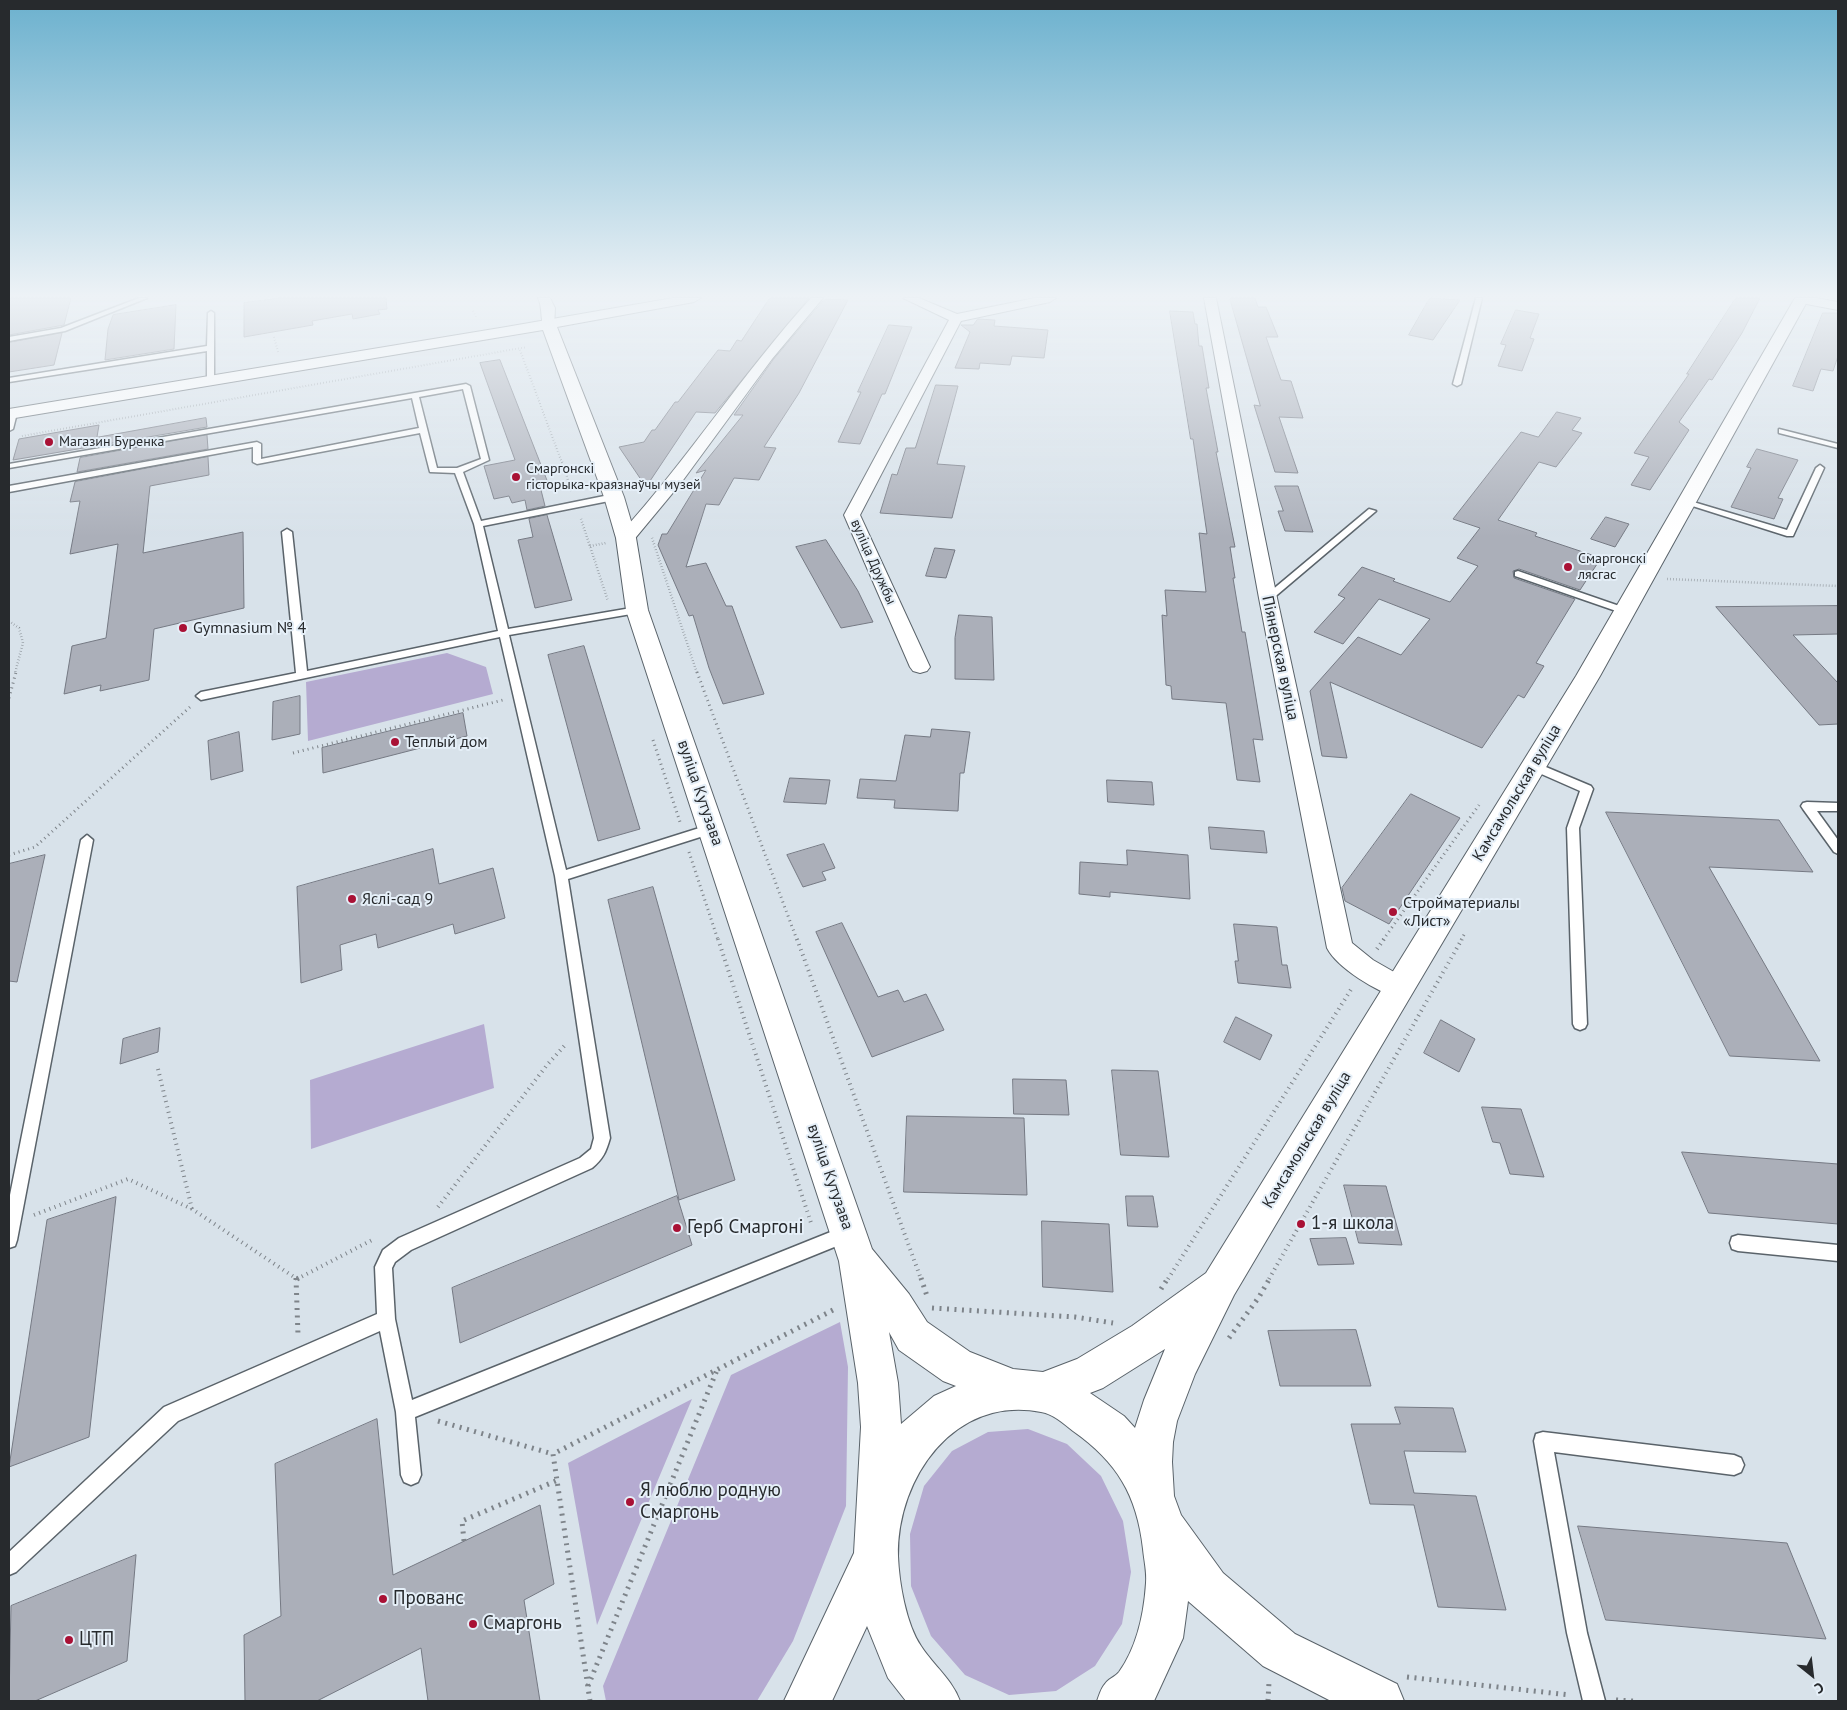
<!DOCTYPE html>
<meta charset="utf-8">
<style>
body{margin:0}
#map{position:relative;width:1847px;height:1710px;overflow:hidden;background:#d8e2ea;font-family:"PT Sans",sans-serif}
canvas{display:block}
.frame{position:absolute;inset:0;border:10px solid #272a2d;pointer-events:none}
.north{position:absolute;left:1787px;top:1650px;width:50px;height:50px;-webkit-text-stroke:4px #e5eff8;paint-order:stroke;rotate:151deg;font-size:14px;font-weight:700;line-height:20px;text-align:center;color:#272a2d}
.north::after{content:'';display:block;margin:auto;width:18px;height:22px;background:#272a2d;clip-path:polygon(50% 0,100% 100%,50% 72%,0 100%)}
</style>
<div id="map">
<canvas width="1847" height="1710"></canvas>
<div class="frame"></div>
<div class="north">С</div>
</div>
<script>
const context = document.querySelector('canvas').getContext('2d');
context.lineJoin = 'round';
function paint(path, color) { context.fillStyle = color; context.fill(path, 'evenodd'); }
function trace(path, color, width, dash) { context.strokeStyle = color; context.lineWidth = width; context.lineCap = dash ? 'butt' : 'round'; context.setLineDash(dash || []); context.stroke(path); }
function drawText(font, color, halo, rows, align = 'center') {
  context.font = font + ' "PT Sans",sans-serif'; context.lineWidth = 4; context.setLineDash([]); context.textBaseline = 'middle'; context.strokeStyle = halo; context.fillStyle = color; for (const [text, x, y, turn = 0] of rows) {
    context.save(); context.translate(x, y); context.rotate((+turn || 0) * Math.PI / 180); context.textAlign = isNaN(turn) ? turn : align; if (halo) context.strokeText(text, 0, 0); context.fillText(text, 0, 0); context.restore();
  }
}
const green = new Path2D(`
 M447,653L486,667L493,694L308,741L306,682Z
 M484,1024L494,1088L311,1149L310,1080Z
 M840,1322L848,1367L846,1506L793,1641L757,1701H606L603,1686L731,1375Z
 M692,1399L597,1625L568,1463Z
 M1028,1429L1067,1444L1101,1476L1123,1521L1131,1572L1122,1624L1095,1666L1056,1691L1009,1695L965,1675L931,1636L911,1586L910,1534L924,1486L952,1451L988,1432Z`);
const building = new Path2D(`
 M9,298H71L64,325L9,335Z
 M280,298H386L387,309L378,310L380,314L353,319L352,314L312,321L313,325L244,337V303Z
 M770,298H809L715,413L696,412L646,487L619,447L644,442L652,430H655L675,402H678L718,350L730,351L737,340L741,341Z
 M1230,298H1255L1258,307H1266L1278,337H1266L1281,380L1291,381L1303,418L1279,417L1298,473L1275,472L1254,405L1260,406Z
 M1430,298L1460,300L1433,340L1409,335Z
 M1736,298H1760L1742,333L1712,380L1709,379L1679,422L1689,430L1650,490L1631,485L1649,457L1634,453L1689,374H1687Z
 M825,299L848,300L799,393L764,447L776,448L759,480L734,478L719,505L706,504L686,567L706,563L726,606H732L764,694L723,704L709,668L693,615L689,616L658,545L662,534H667L706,470L696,473L743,415H734L773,360Z
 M176,305L174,349L105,360L108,329L113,315Z
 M1516,310L1539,314L1530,338L1534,339L1522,371L1498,366L1506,345L1501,344Z
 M1170,311L1193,312L1195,324H1197L1199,346H1202L1209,388H1206L1218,452H1216L1235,547H1230L1235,578H1233L1242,632H1245L1263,740L1253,739L1260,782L1237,780L1226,703L1172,699L1171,686L1166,685L1162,615L1167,616L1165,590L1206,592L1199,533L1207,534L1193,439H1191Z
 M1823,313H1838V356L1833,371L1821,369L1813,391L1793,386Z
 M978,319L995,320L994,326L1048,330L1044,358L1012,356L1010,365L980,363L979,369L955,368L970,332L961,325H973Z
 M889,325L912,327L885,394H882L860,444L838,442L861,392H858Z
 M62,333L54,365L9,372V343Z
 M500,360L550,488L541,490L545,506L527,510L525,500L512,503L509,496L494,499L484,466L515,460L480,363Z
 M936,385L958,386L937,464L965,466L952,518L880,513L892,474L897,475L906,448H915Z
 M1557,412L1581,418L1572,430L1582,433L1556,467L1539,462L1498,520L1537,533L1535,536L1601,558L1580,590L1519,569L1513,571L1514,578L1575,599L1536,663L1544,666L1524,698L1518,695L1482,748L1330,682L1347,758L1322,756L1310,691L1358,637L1401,655L1430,619L1379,599L1343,644L1314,632L1345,598L1338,595L1362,567L1395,579L1393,581L1450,602L1478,566L1457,558L1480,528L1453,519L1521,432L1538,437Z
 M206,418L207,427L13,460L19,439L99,425L97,437Z
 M207,435L208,449L77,472L80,458Z
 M1757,449L1798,460L1778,498L1783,499L1774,519L1731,507L1751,468L1747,467Z
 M208,457L209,475L150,486L143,553L243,532L244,608L154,629L149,680L100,691L101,685L64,694L72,646L106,638L118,544L70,554L80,501L70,502L75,482Z
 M1275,486H1298L1313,532L1285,531L1278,511H1283Z
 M547,515L572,600L535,608L518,540L533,537L529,519Z
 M1606,517L1629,524L1615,547L1591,539Z
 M826,540L858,591L873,622L841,628L796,547Z
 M935,548L955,550L946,578L926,576Z
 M1838,606V634L1793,635L1838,683V724L1819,725L1716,607Z
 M959,615L992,617L994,680L955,679V638Z
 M584,646L640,829L598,841L548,655Z
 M300,696V734L272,740L273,702Z
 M463,713L467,736L323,773L322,748Z
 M932,729L970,732L964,773H960L958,811L894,808L895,800L857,798L860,779L896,781L905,735L930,737Z
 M239,732L243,771L211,780L208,741Z
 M790,778L830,780L826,804L784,802Z
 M1107,780L1152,782L1154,805L1108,802Z
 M1411,794L1460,818L1389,924L1345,901L1342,888Z
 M1606,812L1779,820L1813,872L1709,867L1820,1061L1730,1056Z
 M1209,827L1264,831L1267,853L1211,849Z
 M824,844L835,868L822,872L826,880L803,887L787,855Z
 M433,849L439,884L493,868L505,918L455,934L453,924L378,948L376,934L340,945L342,970L301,983L297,887Z
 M1127,850L1188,855L1190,899L1110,892V897L1079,894L1080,862L1127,865Z
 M45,855L17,982L9,981V864Z
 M653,887L735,1180L679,1200L608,900Z
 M842,923L878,997L898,990L904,1002L926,994L944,1030L872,1057L816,932Z
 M1234,924L1277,927L1282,965H1287L1291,988L1238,983L1235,961H1238Z
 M1236,1017L1272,1035L1260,1060L1224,1042Z
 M1441,1020L1475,1039L1459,1072L1424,1053Z
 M160,1028L158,1052L120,1064L123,1039Z
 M1112,1070L1158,1071L1169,1157L1121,1155Z
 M1013,1079L1066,1080L1069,1115L1014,1114Z
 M1482,1107L1521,1109L1544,1177L1510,1174L1500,1143L1493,1142Z
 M907,1116L1024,1118L1027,1195L904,1192Z
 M1682,1152L1838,1164V1224L1709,1213Z
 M1344,1185L1386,1186L1402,1245L1359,1243Z
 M677,1196L692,1245L460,1343L452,1288Z
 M1126,1196H1153L1158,1227L1128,1226Z
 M116,1197L89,1437L9,1467L47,1220Z
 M1042,1221L1109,1224L1113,1292L1043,1287Z
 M1346,1238L1354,1264L1318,1265L1310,1239Z
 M1356,1330L1371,1386H1280L1268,1331Z
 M1395,1407L1453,1408L1466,1452L1404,1451L1414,1493L1476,1496L1506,1610L1438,1607L1414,1505L1370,1504L1351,1424H1400Z
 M377,1419L393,1575L540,1505L554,1584L524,1600L540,1701H428L421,1648L317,1701H245L244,1635L281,1616L275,1464Z
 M1578,1526L1787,1543L1826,1639L1606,1620Z
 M136,1555L127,1661L35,1701H9L11,1606Z`);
const pathFar4 = new Path2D(`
 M473,311L477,319
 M274,337L278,352
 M520,350L562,463
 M22,436L527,347`);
const pathFar3 = new Path2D(`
 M562,462L572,492
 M581,519L608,601
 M652,538L697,673
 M590,546L606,543
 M1667,579L1838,586
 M9,621L19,628L23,643L15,673`);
const pathFar2 = new Path2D(`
 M697,672L797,940
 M9,698L16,672
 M653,740L680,822
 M293,753L503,700
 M689,852L718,940
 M9,855L35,847L190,707
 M1383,940L1479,805
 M1461,940L1465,933`);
const pathFar1 = new Path2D(`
 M718,939L812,1226
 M797,939L921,1279
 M1377,949L1384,939
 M158,1069L192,1209
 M438,1207L547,1065L567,1043
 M34,1215L128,1179L192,1209L297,1279
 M297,1279L374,1239
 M1168,1279L1352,988
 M1269,1279L1462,939`);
const path = new Path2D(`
 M296,1278L298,1335
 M921,1278L927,1296
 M297,1279L299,1278
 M1161,1289L1168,1278
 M932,1308L1075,1317L1113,1323
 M1229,1338L1259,1297L1270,1278
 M438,1421L553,1454
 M464,1541L462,1521L558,1480
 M1407,1677L1570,1695
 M588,1686L717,1370
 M1616,1700L1633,1701
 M590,1701L553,1454L835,1309
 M1268,1701L1269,1682`);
const service = new Path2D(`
 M139,298H147L65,331L9,341V337L61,328Z
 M1476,298H1482L1461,384L1457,386L1453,384Z
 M211,311L214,313V383L207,381V351L9,382V378L207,346L208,313Z
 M466,384L470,386L489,460L463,472L481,521L614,494L618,497L614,500L483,526L508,629L637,607L642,610L637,613L509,635L566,870L712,824L718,829L716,832L568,879L610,1138C606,1152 603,1159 592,1168L411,1250L395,1262L392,1268L395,1319L412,1400L848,1225L854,1227L856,1233L854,1239L415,1417L421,1475L418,1482L411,1485L404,1482L401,1475L396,1412L380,1331L178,1421L16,1572L9,1575V1552L164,1407L377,1314L375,1267L383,1250L399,1238L580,1158L591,1149L594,1138L555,876L500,637L201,700L196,696L201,692L296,673L282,532L287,529L292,532L307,671L498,631L474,524L455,473L430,472L420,433L257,464L253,462V447L9,492V486L257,442L261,444V459L419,428L412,398L9,468V464ZM463,389L481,459L457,468H437L419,397Z
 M10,411L17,413L13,429L9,431Z
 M1779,429L1838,444V448L1779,433Z
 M1820,465L1824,468L1793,536H1787L1683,503L1690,501L1787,530L1816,468Z
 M1369,509L1376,511L1271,600H1265V596Z
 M1518,571L1628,609L1630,611L1628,613H1622L1515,576V572Z
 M1534,762L1591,786L1593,789L1579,828L1587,1024L1585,1028L1580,1030L1575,1028L1573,1024L1567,828L1580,791L1530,769L1528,766L1530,763Z
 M1807,802L1838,803V811H1817L1838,840V854L1834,852L1803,809L1801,806L1803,803Z
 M87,835L93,840L17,1240L15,1246L9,1248V1200L81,840Z
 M1738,1235L1838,1245V1261L1738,1251L1732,1249L1730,1243L1732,1237Z
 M1543,1432L1734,1455L1741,1458L1744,1465L1741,1472L1734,1475L1554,1452L1587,1633L1605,1701H1583L1567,1633L1534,1441L1536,1434Z`);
const minor = new Path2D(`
 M538,298H550L555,308L554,328H544C540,319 543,308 538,298Z
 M811,298H823L772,359L681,483L632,542H620L617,538L620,534C688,459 743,373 811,298Z
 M903,298H919L957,314L1035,298H1056L1050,302L961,321L860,515L930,667L927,671L920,673L913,671L910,667L844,515L949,320Z
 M1204,298H1216L1277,598L1352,943L1373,960L1408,980L1412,988L1408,996L1399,999C1377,991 1338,969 1327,948L1259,598Z`);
const tertiary = new Path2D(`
 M1795,298H1816L1838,302V310L1796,302Z`);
const secondary = new Path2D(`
 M673,298H701L694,302L557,327L624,497L636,538L648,610L872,1249L909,1294L927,1322L970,1352L1013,1369L1043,1372L1077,1359L1132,1326L1206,1273L1576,676L1795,298H1809L1600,676L1234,1295L1195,1374L1177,1421L1173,1442L1172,1462L1174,1496L1181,1515L1223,1573L1295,1634L1397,1684L1404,1701H1331L1263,1666L1188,1601L1183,1638L1154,1701H1097C1099,1696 1101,1688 1105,1684C1108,1679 1115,1677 1119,1672C1137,1647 1144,1613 1146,1583C1147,1572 1144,1560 1143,1549C1137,1495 1117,1462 1073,1431C1063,1423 1053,1414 1041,1412C955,1395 897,1477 898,1556C899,1582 906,1624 921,1646C934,1666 952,1679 960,1701H906L888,1678L867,1626L832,1701H784L854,1553L861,1427L858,1383L839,1261L626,610L616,538L604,497L543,330L9,419V409L506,327ZM889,1332L899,1350L943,1381L956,1386L934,1396L901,1424L898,1383ZM1165,1349L1144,1400L1135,1428L1124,1416L1090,1393L1103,1388Z`);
const markers = [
 [49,442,5,"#a91135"],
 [516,477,5,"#a91135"],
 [1568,567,5,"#a91135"],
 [183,628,5,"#a91135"],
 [395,742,5,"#a91135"],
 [352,899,5,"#a91135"],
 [1393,912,5,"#a91135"],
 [1301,1224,5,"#a91135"],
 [677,1228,5,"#a91135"],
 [630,1502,5,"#a91135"],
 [383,1599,5,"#a91135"],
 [473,1624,5,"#a91135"],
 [69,1640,5,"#a91135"]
];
const farPoinames = [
 ["Магазин Буренка",59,442],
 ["Смаргонскі",526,469],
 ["гісторыка-краязнаўчы музей",526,485],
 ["Смаргонскі",1578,559],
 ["лясгас",1578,575]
];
const farStreetnames = [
 ["вуліца Дружбы",873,562,66]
];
const poiNames = [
 ["Gymnasium № 4",193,628],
 ["Теплый дом",405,742],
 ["Яслі-сад 9",362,899],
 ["Стройматериалы",1403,903],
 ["«Лист»",1403,921]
];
const streetNames = [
 ["Піянерская вуліца",1280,658,78],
 ["вуліца Кутузава",700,793,71],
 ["Камсамольская вуліца",1517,793,-59],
 ["Камсамольская вуліца",1307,1140,-59],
 ["вуліца Кутузава",830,1177,71]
];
const nearPoinames = [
 ["1-я школа",1311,1224],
 ["Герб Смаргоні",687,1228],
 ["Я люблю родную",640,1491],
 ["Смаргонь",640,1513],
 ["Прованс",393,1599],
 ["Смаргонь",483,1624],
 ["ЦТП",79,1640]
];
paint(green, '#b5abd1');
paint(building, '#abafb9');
trace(building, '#757983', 1);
trace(service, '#5a636a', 3);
trace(minor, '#5a636a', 2);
trace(tertiary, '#5a636a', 2);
trace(secondary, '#5a636a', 2);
trace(pathFar4, '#7e848a', 2, [0.5, 2.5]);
trace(pathFar3, '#7e848a', 2.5, [0.5, 2.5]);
trace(pathFar2, '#7e848a', 3, [1, 4]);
trace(pathFar1, '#7e848a', 4, [1, 4.5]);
trace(path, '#7e848a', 5, [2, 5.5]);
paint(service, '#fff');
paint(minor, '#fff');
paint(tertiary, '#fff');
paint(secondary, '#fff');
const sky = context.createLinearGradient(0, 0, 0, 537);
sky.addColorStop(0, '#6cb1ce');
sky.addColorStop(0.55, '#edf2f6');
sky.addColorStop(1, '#edf2f600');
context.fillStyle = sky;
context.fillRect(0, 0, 1847, 537);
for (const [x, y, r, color] of markers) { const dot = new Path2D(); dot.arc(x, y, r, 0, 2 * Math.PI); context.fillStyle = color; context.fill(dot); trace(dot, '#e5eff8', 2); }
drawText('14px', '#272a2d', '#e5eff8', farPoinames, 'left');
drawText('14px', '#272a2d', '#e5eff8', farStreetnames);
drawText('16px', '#272a2d', '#e5eff8', poiNames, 'left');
drawText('16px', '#272a2d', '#e5eff8', streetNames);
drawText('19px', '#272a2d', '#e5eff8', nearPoinames, 'left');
</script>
